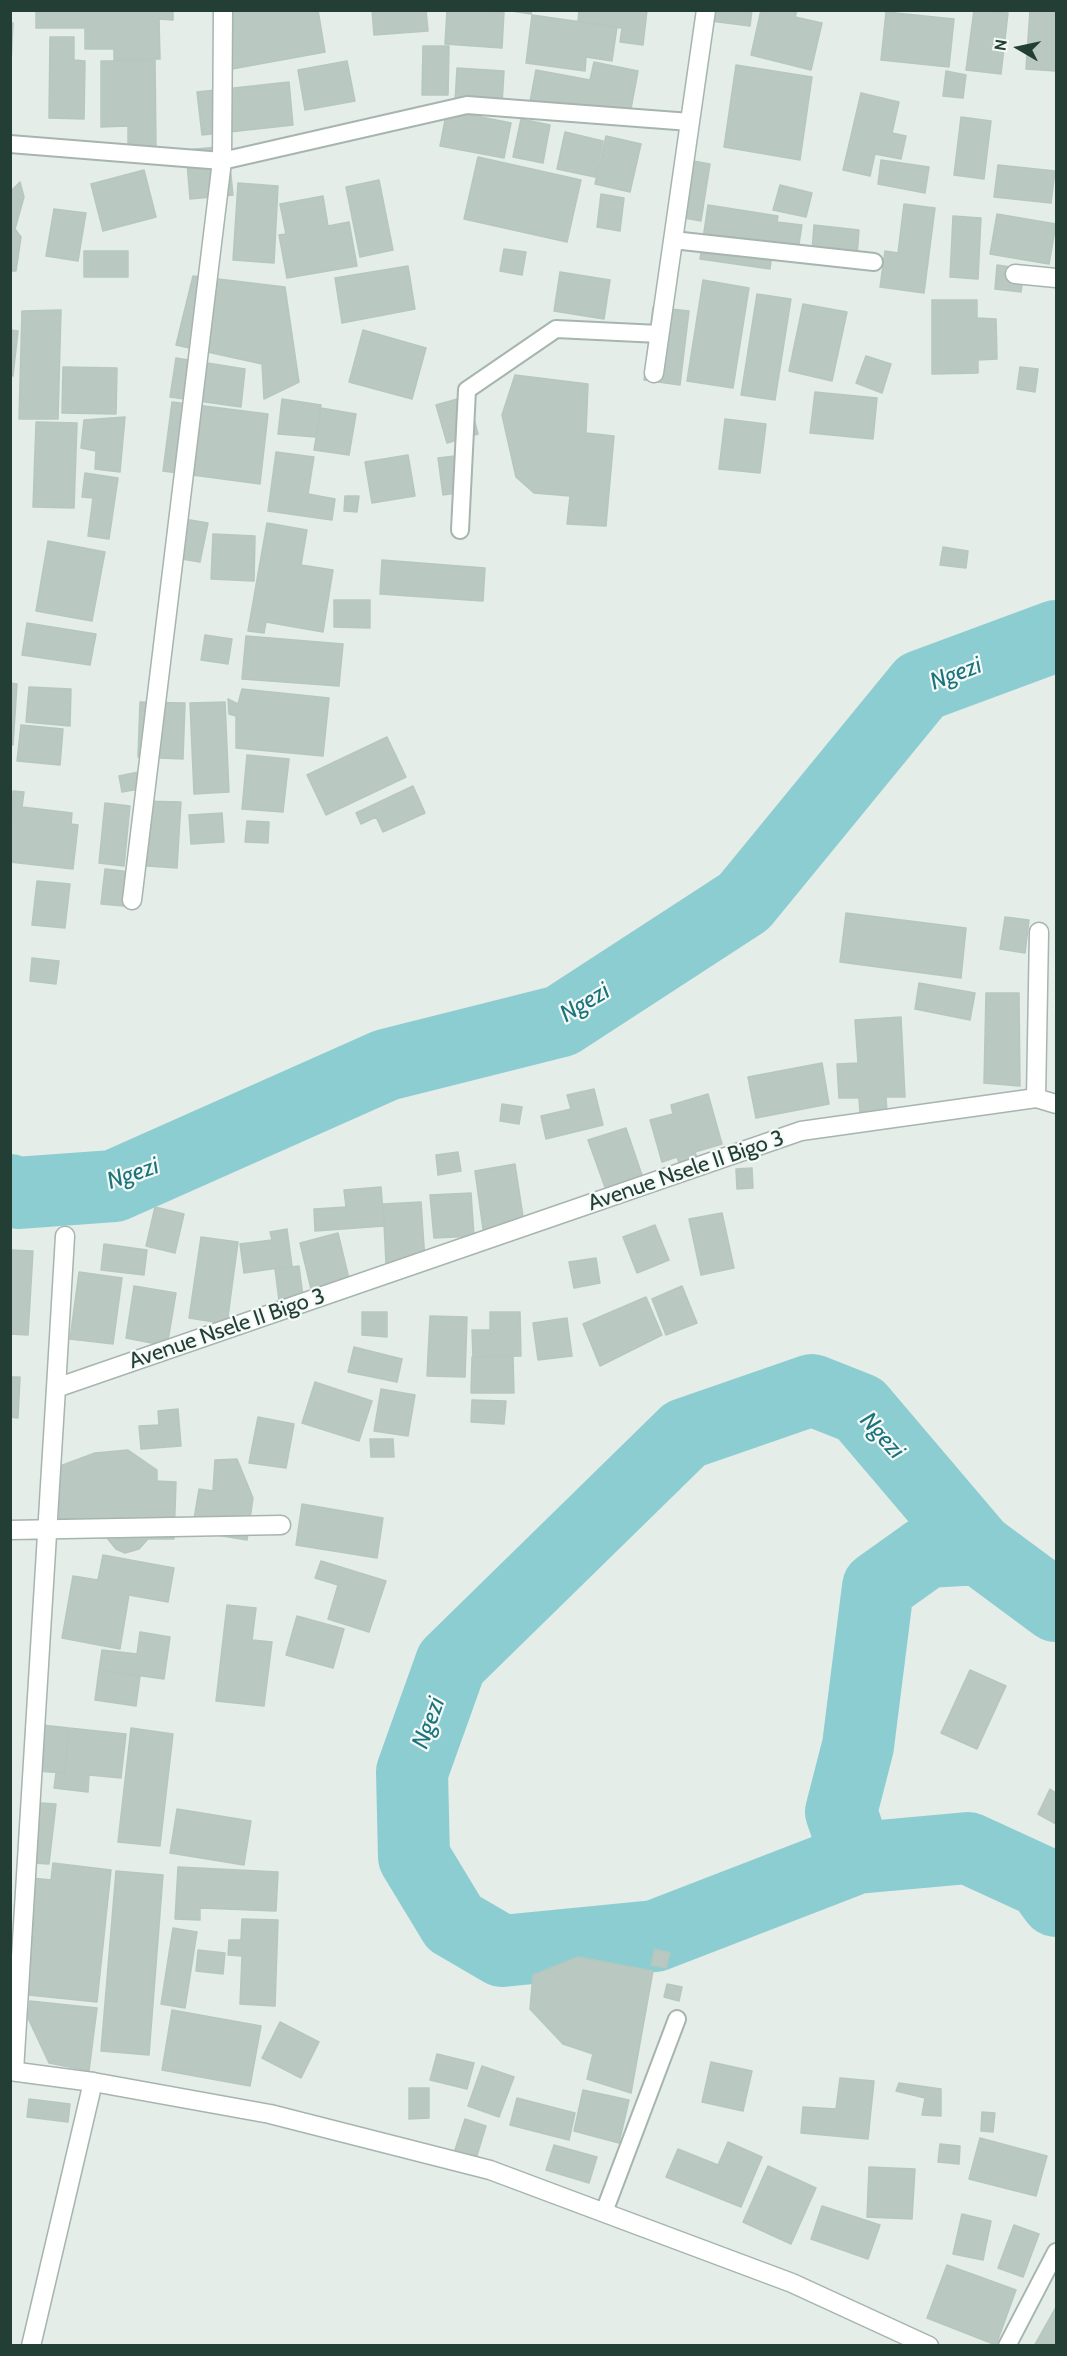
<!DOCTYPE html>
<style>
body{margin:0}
#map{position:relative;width:1067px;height:2356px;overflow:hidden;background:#e4ede8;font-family:Cabin,sans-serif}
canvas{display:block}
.frame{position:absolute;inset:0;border:12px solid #233f35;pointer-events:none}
.north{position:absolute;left:989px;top:18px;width:60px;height:60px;-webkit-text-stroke:4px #f4faf7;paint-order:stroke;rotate:279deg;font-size:16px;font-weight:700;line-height:24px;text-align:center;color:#233f35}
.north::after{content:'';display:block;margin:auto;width:21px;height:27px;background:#233f35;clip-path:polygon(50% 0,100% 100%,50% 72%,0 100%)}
</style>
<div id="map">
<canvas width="1067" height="2356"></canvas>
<div class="frame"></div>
<div class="north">N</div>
</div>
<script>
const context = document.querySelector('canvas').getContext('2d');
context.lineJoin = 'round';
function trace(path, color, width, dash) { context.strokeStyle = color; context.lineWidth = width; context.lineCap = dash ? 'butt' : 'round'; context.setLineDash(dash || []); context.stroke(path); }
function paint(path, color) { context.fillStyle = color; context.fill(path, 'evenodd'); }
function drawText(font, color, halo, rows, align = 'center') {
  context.font = font + ' Cabin,sans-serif'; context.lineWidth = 4.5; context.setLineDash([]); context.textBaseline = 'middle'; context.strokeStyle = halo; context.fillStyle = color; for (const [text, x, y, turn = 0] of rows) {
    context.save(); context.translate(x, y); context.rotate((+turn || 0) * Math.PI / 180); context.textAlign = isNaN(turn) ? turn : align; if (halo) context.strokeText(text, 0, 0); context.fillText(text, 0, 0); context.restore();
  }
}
const river = new Path2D(`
 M10,1190L17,1193L114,1186L386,1065L561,1021L744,902L921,686L1056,636
 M1056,1606L979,1549L860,1409L812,1390L685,1434L451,1663L412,1772L414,1857L454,1923L502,1951L655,1936L857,1858L968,1848L1042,1882L1056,1901
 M857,1858L841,1812L858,1746L878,1587L927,1552L979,1549`);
const building = new Path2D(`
 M36,10H173V20L159,19L160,59L114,60V49H85V28H36Z
 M223,10H318L325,52L232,69Z
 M372,10H426L428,31L374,35Z
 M447,10L504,12L502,48L445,44Z
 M505,10H532L531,14Z
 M579,10H647L643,45L620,42L622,28L578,21Z
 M713,10H752L750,26L711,21Z
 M761,10H797L795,17L822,23L811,70L751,55Z
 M974,10L1008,13L1001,74L966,70Z
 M1030,10H1056V71L1026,69Z
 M886,12L954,19L949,67L881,60Z
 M532,15L617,27L612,61L586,57L585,71L526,63Z
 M10,23H13L11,64H10Z
 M50,37H74V60L85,61L84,119L49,118Z
 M423,46H449L448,95H422Z
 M155,60L156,147L128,148V126L101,127V61Z
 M347,61L355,101L305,110L298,70Z
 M594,62L638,71L629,119L589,111L588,123L528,112L536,70L590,80Z
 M736,65L812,77L800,160L724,147Z
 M457,68L504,71L502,104L455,102Z
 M946,71L966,75L963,98L943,96Z
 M289,82L293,125L202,135L197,92Z
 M861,93L899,102L892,133L906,136L901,159L875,154L870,176L843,170Z
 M447,110L511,123L504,158L440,146Z
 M961,117L991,121L984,179L954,175Z
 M521,119L550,125L543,163L513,157Z
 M565,132L603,141L595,177L557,169Z
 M606,136L641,144L630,192L595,184Z
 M228,146L233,195L190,199L186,150Z
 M478,157L581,180L567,242L464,219Z
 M677,158L710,164L701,221L668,215Z
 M881,160L929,167L925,193L878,184Z
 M998,165L1055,171L1051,203L994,197Z
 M144,170L156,217L103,231L91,184Z
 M379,180L393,250L360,257L346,187Z
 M20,182L24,197L15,229L21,237L16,271H10V192Z
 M238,183L278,186L274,263L233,260Z
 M780,185L812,193L806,217L773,210Z
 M601,194L624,198L620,231L597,227Z
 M323,196L328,226L349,222L357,266L287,278L279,235L286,234L280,204Z
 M904,204L935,208L924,293L880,287L885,251L898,253Z
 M708,205L778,216L777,222L802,225L798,250L773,246L770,269L700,259Z
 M54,209L86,213L78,261L46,256Z
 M997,214L1056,224L1049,264L990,254Z
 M953,216L981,218L978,279L950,277Z
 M814,225L859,230L857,256L812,251Z
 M504,249L526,252L522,275L500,271Z
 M84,251H128V277H84Z
 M997,265L1024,269L1021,292L995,289Z
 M408,266L415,309L342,323L335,278Z
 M560,272L610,280L604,319L554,311Z
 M193,276L285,287L299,382L264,399L262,364L176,345Z
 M703,280L749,288L733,388L687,381Z
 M757,294L791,299L775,400L741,395Z
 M932,300H977V318L996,319L997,359L978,360V373L932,374Z
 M803,304L847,312L832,381L789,371Z
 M653,307L689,311L680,385L644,380Z
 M61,310L58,419H19L22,311Z
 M10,330L18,331L13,376H10Z
 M363,330L426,348L412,399L349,382Z
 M866,356L891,364L882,393L856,383Z
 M176,358L245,369L241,407L170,397Z
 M63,367L117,368L116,414L62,413Z
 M1020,367L1038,369L1035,392L1017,389Z
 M515,375L588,384L586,433L614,436L606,526L567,524L570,496L534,493L516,477L502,415Z
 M815,392L877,398L873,439L810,433Z
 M468,396L478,434L447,443L436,405Z
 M282,399L321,405L316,437L278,434Z
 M172,402L268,414L260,484L163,471Z
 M321,408L356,414L349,455L314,450Z
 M125,417L120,472L95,469L96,451L81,448L84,420Z
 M725,419L766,424L760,473L719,469Z
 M36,422L77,423L74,508L33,507Z
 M276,452L314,457L308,494L335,499L332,520L268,511Z
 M408,455L415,496L372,503L365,462Z
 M464,455L469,491L443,495L438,458Z
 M85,473L118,478L109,539L88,536L93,498L82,497Z
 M345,496H359L357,512L344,511Z
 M184,519L208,523L200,562L176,558Z
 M267,523L307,530L301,565L333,570L323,632L266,622L264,633L248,631Z
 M213,534L255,536L254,581L211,579Z
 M48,541L105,552L92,621L36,611Z
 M943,547L968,551L966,568L940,565Z
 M382,560L485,568L483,601L380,594Z
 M334,600H370V628L334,627Z
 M27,623L96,634L90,665L22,655Z
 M205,635L232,639L228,664L201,660Z
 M246,636L343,644L339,686L242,679Z
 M10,683L17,684L13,745L10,744Z
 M29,687L71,689L70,726L26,722Z
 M242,689L329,698L323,756L236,748V716L229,714L228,699L238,704Z
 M140,702L185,703L183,759L138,757Z
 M225,702L229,792L194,794L190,703Z
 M21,725L63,729L60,765L17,761Z
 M387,737L406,777L326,815L307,775Z
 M247,755L289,759L283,812L242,809Z
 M143,771L145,788L122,792L119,776Z
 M413,786L425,813L383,832L376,817L361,824L356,813Z
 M13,791L24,792L22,807L72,813L71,824L78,825L73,869L10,862Z
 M137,801L181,802L177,868L133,865Z
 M105,803L130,806L124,866L99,863Z
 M222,813L224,842L191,844L189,815Z
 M247,821L269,822L268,843L245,842Z
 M105,869L139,873L135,907L101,904Z
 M37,881L70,884L65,928L32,925Z
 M846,913L966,928L961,978L840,962Z
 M1005,917L1029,920L1025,953L1000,949Z
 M32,958L59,961L56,984L30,981Z
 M919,983L975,993L970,1020L915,1009Z
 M986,993H1019L1020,1086L984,1083Z
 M901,1017L905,1097H886L887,1113L860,1114L859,1098H839L837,1064L858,1063L855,1020Z
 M822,1063L829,1104L756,1118L748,1077Z
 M594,1089L603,1125L546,1139L541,1116L571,1109L567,1095Z
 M708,1094L722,1144L695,1152L698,1161L680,1166L677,1157L662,1162L650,1120L673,1114L671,1105Z
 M502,1104L522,1107L519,1124L500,1121Z
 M626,1128L643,1178L606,1190L588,1140Z
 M458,1152L461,1171L438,1175L436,1155Z
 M515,1164L524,1223L483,1229L475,1171Z
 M752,1168L753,1188L737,1189L736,1169Z
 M381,1187L384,1226L315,1231L314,1209L346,1207L344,1190Z
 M471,1193L474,1236L434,1238L430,1195Z
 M421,1202L425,1261L386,1263L383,1204Z
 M155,1207L184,1214L175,1253L146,1246Z
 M722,1213L734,1268L701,1275L689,1219Z
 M655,1225L669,1260L637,1273L623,1237Z
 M287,1229L292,1266L244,1273L240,1244L272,1240L270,1232Z
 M338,1233L349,1279L311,1289L300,1243Z
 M201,1237L238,1242L227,1324L189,1318Z
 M104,1244L147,1250L144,1275L101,1270Z
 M10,1250L33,1251L28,1335L10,1334Z
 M596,1258L600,1283L574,1288L569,1262Z
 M299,1266L304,1304L280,1308L275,1269Z
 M79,1272L122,1278L113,1344L70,1339Z
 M134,1286L176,1293L167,1346L126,1338Z
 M682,1286L697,1323L666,1335L652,1299Z
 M646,1297L662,1335L600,1366L583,1324Z
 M362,1312H387V1337L362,1335Z
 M490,1312H520L521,1356L473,1357L472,1330H490Z
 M430,1316L467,1317L465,1377L427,1376Z
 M567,1318L572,1356L538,1360L533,1323Z
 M354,1347L402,1359L397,1382L348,1372Z
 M472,1357H513L514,1393H471Z
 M10,1377H20L18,1418L10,1417Z
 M315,1382L372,1401L359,1441L302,1423Z
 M381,1389L415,1395L408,1436L374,1431Z
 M472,1400L506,1401L504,1424L471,1422Z
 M178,1409L181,1446L141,1449L139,1426L159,1425L158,1411Z
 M258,1417L294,1424L286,1468L249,1463Z
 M370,1439H393L394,1457H371Z
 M128,1450L157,1470V1481L176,1482L174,1539H148L139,1549L125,1553L116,1549L107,1538L59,1535L60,1466L95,1453Z
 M237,1459L253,1498L247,1540L192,1531L199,1489L213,1491L215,1460Z
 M302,1504L383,1518L377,1558L296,1545Z
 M103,1555L174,1568L168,1602L129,1595L120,1649L62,1638L73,1576L98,1580Z
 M321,1561L386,1581L369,1632L328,1619L338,1585L315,1578Z
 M227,1605L256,1608L252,1640L272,1642L264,1706L216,1701Z
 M297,1616L344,1629L333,1668L286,1655Z
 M140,1632L170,1637L164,1679L99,1670L102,1650L137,1654Z
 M99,1670L140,1676L136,1706L95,1700Z
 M970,1670L1006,1686L977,1749L941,1733Z
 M42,1725L69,1728L65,1773L37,1771Z
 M69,1728L126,1734L121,1778L89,1775L88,1792L54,1788L56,1773H65Z
 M131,1728L173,1734L160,1846L118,1842Z
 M1050,1789L1056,1793V1824L1038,1814Z
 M41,1803L56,1804L49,1864L34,1863Z
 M177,1809L251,1821L244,1865L170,1853Z
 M53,1863L111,1870L97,2002L19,1994L32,1878L51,1880Z
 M178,1867L278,1872L276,1911L200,1908V1920L175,1919Z
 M116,1871L163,1875L149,2055L101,2051Z
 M242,1919L278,1920L275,2006L240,2004L242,1956L228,1955L229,1940H241Z
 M173,1928L197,1932L185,2008L161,2004Z
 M655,1949L670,1953L666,1968L651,1965Z
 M198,1950L225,1953L223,1974L196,1971Z
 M578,1957L653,1971L631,2093L587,2079L593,2054L563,2044L530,2009L533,1975Z
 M667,1984L682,1987L679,2001L664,1997Z
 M30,2001L97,2008L89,2071L49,2063L28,2018Z
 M172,2010L261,2026L250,2086L162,2070Z
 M280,2022L319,2042L301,2078L262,2058Z
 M437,2054L474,2063L467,2089L430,2080Z
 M711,2062L752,2071L743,2111L702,2102Z
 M482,2066L514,2077L499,2117L468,2106Z
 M840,2078L874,2081L868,2139L801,2133L803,2107L836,2109Z
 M899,2083L941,2089V2116L922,2115L925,2098L896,2091Z
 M409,2088H429V2118L409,2119Z
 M583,2090L629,2100L619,2143L574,2131Z
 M517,2098L575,2113L569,2140L510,2125Z
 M29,2099L70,2104L68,2122L27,2117Z
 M982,2112L995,2113L993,2132L981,2131Z
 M465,2119L486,2126L475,2162L453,2156Z
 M980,2138L1047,2156L1036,2196L969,2179Z
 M728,2142L762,2157L741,2207L666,2177L678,2149L718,2165Z
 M940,2144L960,2146L959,2164L938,2162Z
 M554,2145L597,2157L589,2183L546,2170Z
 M768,2166L816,2188L791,2244L743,2222Z
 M869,2167L915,2169L912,2219L867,2217Z
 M822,2206L880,2225L868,2259L811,2239Z
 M962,2214L991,2221L983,2260L953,2254Z
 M1014,2225L1039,2234L1023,2277L998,2268Z
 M947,2265L1016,2290L996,2345L927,2318Z
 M1056,2307V2346H1034Z`);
const service = new Path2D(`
 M10,144L222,161L467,105L690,122
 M673,240L874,262
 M460,530L467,390L556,329L659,334
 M604,2212L677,2019
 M1007,2346L1056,2252`);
const minor = new Path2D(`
 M1015,274L1056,278
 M654,373L706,10
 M132,900L222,161L223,10
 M1036,1098L1039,932
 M56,1388L65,1236
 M10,1530L281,1525
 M14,2071L56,1388L801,1131L1036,1098L1056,1104
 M31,2346L93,2082`);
const tertiary = new Path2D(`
 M10,2071L93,2082L270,2114L490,2170L792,2283L929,2346`);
const streetNames = [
 ["Avenue Nsele II Bigo 3",686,1171,-19],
 ["Avenue Nsele II Bigo 3",227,1329,-19]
];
const waterNames = [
 ["Ngezi",956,674,-21],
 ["Ngezi",585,1003,-31],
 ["Ngezi",133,1174,-19],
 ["Ngezi",882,1436,48],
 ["Ngezi",429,1723,-70]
];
trace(river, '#8ccdd2', 72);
paint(building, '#b9c8c1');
trace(building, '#b6c7bf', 1.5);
trace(service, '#a6b5af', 20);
trace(minor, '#a6b5af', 21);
trace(tertiary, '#a6b5af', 21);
trace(service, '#fff', 16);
trace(minor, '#fff', 18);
trace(tertiary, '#fff', 18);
drawText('22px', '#233f35', '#f4faf7', streetNames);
drawText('italic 24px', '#1c737c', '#f4faf7', waterNames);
</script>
